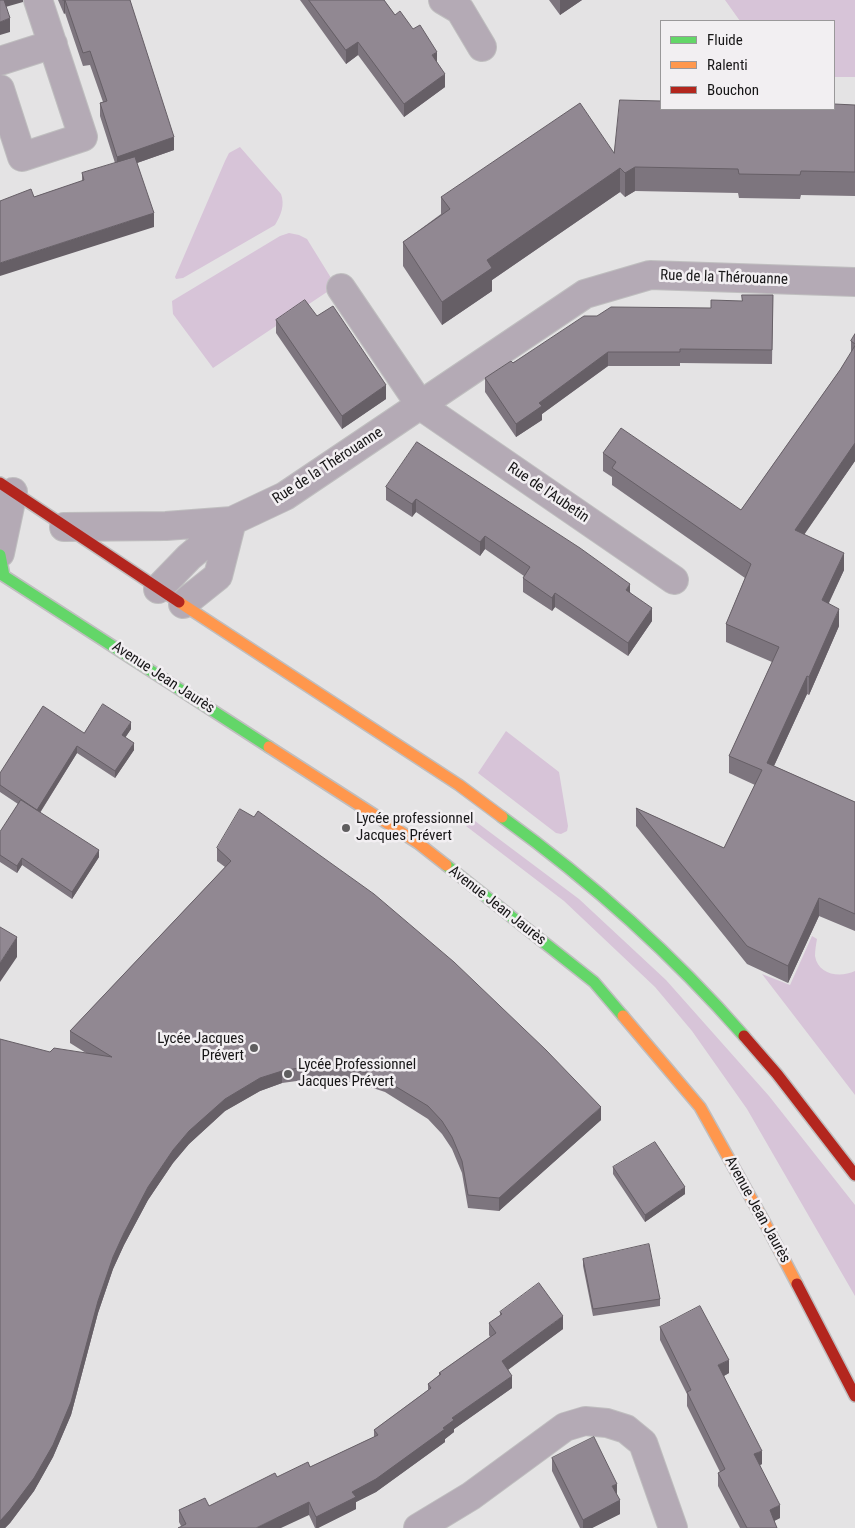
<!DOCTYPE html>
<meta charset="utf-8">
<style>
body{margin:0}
#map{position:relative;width:855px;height:1528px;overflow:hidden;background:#e4e3e4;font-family:"Roboto Condensed",sans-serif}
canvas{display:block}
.legend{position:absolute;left:660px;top:20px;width:175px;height:90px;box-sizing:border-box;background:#f2eff2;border:1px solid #9a989a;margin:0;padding:6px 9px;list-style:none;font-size:15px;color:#171617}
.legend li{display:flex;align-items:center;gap:10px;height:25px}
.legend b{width:25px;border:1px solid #9a989a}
</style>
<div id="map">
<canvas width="855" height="1528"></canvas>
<ul class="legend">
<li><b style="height:6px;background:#63d668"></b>Fluide</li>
<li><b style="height:6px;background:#ff974d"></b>Ralenti</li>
<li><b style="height:6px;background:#b3261e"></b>Bouchon</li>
</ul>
</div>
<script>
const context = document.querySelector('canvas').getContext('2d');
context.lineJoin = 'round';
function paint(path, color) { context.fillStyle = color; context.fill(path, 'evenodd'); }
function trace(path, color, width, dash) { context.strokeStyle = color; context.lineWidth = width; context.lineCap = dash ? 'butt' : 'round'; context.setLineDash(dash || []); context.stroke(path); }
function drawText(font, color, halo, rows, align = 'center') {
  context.font = font + ' "Roboto Condensed",sans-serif'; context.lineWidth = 5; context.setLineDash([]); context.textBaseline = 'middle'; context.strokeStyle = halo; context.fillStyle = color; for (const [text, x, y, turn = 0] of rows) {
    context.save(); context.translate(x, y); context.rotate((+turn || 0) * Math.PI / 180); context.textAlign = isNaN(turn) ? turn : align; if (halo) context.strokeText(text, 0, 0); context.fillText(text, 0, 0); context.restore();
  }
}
const green = new Path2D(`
 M725,0H855V77H834V21H740Z
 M240,147L281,194C285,205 281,215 275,225L183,278L176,279L175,277L225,161L229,153Z
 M289,233L299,235L307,239L336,286L213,368L173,314L172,301L280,236Z
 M506,731L559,772L568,826L567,831L561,834L556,833L478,773Z
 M471,818L579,899L666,980L769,1096L855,1205V1296L747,1109L692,1031L655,987L564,901L466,826Z
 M812,936L817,939C816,945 815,950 815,956C818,975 840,978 855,971V1095L762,974L790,985Z`);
const street = new Path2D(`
 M443,0L460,10L482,47
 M0,61L53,44
 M0,89L22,157L83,137L38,0
 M341,288L421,406L674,580
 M64,527L166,526L232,521
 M0,553L13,492
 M158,589L189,557L232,521L285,496L585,294L650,275L855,282
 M183,604L218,576L232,521
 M418,1528L471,1496L565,1427L585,1421L607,1423L626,1429L643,1443L673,1528`);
const fast = new Path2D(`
 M0,555L4,576L269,747
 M502,817C589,880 673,955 744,1036
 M446,865L594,982L623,1016`);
const slow = new Path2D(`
 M179,602L459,785L502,817
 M269,747L418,843L446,865
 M623,1016L700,1107L766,1225L797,1284`);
const jam = new Path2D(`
 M0,483L179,602
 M744,1036L777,1074L855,1175
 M797,1284L855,1396`);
const wall = new Path2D(`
 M58,0H130L174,150L137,163L154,227L34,197L82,181V173L115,163L100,116V103L103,102L90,65L83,66L65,13L64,14Z
 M300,0H384L395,15L437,62L445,87L404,117L358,55L346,64Z
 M549,0H582L560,15Z
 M855,105V196L801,195L800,199L739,198L738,193L635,191L625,197L620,192L492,280V291L442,325L403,266V242L441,214V197L614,153Z
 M773,295L772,364L680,363V366H608L542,414V420L516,437L485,392V378L597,316L711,308Z
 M317,316L386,399L342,429L276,333V320Z
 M855,334V461L804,534L844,570L829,603L839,626L809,695L807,694L774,766L855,802V931L819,916L788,983L747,964L636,826V808L724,848L755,785L729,773V756L772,662L726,642V624L745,578L612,485V477L603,471V453L741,510L840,370L851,353V341Z
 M417,442L630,592L652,621L628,656L555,607L552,611L523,592V578L524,576L485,549L480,556L416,512L412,517L386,500V487Z
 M131,729L125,738L134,750L115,778L77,753L40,813L99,857L72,899L22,865L17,873L0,862V832L18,804L0,792V773L84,733Z
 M217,848L601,1120L499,1211L468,1208L462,1173L452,1149L442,1134L428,1119L385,1092L364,1085L346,1081L304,1080L282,1083L260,1091L225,1111L189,1144L173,1163L148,1200L124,1245L113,1269L98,1313L71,1415L53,1457L34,1491L10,1523L5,1528H0L50,1052L86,1053L70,1043V1031L225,867L217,861Z
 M613,1167L685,1194L645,1222L613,1174Z
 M583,1259L660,1299V1306L593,1316L583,1266Z
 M500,1312L563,1329L508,1370L512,1388L454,1429V1432L445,1439V1442L376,1492L356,1502V1509L318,1528H315L309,1515L181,1526L179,1522V1510L209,1506L277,1477L310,1467L374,1437V1430L428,1390V1384L439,1375V1373L490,1337L489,1335V1323L500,1316Z
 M660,1327L729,1373L724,1376L762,1464L760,1465L780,1518L774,1521L777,1528H740L718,1486V1473L720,1472L687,1406V1394L660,1340Z
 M552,1458L617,1495L620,1514L592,1528H580L552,1471Z`);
const shadedWall = new Path2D(`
 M2,0H23V2L2,8Z
 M65,0V13L64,14V1Z
 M560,0H582L560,15Z
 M10,18V32L0,35V22Z
 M358,42V55L346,64V50Z
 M437,52V65L432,55Z
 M445,74V87L404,117V104Z
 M174,137V150L117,170V157Z
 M635,167V191L625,197V173Z
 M620,168V192L492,280V291L442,325V302L487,260Z
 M154,213V227L0,276V263Z
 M608,352V366L542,414V420L516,437V424L539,403Z
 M386,385V399L342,429V416Z
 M855,443V461L795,548V530Z
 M416,499V512L412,517V504Z
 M485,536V549L480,556V542Z
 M844,553V570L822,617V600Z
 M630,584V597L626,590Z
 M555,593V607L552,611V598Z
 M652,608V621L628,656V643Z
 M839,609V626L809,695V677Z
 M807,676V694L767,781V763Z
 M131,722V729L122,742V735Z
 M134,743V750L115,778V771Z
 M77,746V753L37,817V810Z
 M99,850V857L72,899V892Z
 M22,858V865L17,873V866Z
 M819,898V916L788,983V966Z
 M17,937V957L0,982V963Z
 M282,1071V1083L260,1091L225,1111L189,1144L173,1163L148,1200L124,1245L113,1269L98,1313L71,1415L53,1457L34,1491L10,1523L5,1528H0V1521L98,1301L113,1257L124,1233L148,1187L173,1150L189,1131L225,1099L260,1078Z
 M601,1107V1120L499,1211V1198Z
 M685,1187V1194L645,1222V1215Z
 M563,1316V1329L502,1374V1361Z
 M729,1360V1373L718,1379V1365Z
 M512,1376V1388L454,1429V1432L445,1439V1442L376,1492L356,1502V1509L318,1528H316V1517L443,1428L452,1418Z
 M762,1451V1464L754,1468V1454Z
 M617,1484V1497L612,1486Z
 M620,1500V1514L592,1528H583V1520Z
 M309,1502V1515L281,1528H256Z
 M780,1505V1518L770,1523V1510Z`);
const building = new Path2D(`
 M0,0H4L10,18L0,22Z
 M63,0H130L174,137L117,157L100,103L107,101L90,51L83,53L65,0Z
 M309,0H384L395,15L400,11L413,29L420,25L437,52L432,55L445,74L404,104L358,42L346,50Z
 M620,100L661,101V109H834V104L855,105V172L801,171L800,175L739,174L738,169L635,167L625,173L620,168L487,260L492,268L442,302L403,242L450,209L441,197L580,103L614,153Z
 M135,157L154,213L0,263V201L31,189L34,197L84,180L82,173Z
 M742,295H773L772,350L680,349V352H608L539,403L542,406L516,424L485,378L511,361L513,363L584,316H597L611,307L711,308V300L742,301Z
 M305,300L317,316L333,306L386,385L342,416L276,320Z
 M855,334V344L851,341Z
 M855,346V443L795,530L844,553L822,600L839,609L809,677L807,676L767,763L855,802V914L819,898L788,966L747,946L636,808L724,848L762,770L729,756L779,647L726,624L751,564L612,468L616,462L603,453L621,428L741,510L840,370Z
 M417,442L580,548L630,584L626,590L652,608L628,643L555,593L552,598L523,578L530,567L485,536L480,542L416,499L412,504L386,487Z
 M103,704L131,722L122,735L134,743L115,771L77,746L37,810L0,785V773L43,706L84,733Z
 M21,800L99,850L72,892L22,858L17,866L0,855V832Z
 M240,809L254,817L258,811L374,894L454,962L546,1050L601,1107L499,1198L468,1195L462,1161L452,1137L442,1121L428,1106L385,1080L364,1072L346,1069L304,1067L282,1071L260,1078L225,1099L189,1131L173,1150L148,1187L124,1233L113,1257L98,1301L71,1402L53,1445L34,1478L10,1510L0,1521V1039L50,1052L54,1048L112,1057L70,1031L231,861L217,848Z
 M0,927L17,937L0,963Z
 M655,1142L685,1187L645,1215L613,1167Z
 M649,1244L660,1299L593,1309L583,1259Z
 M539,1283L563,1316L502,1361L512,1376L452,1418L454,1420L443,1428L445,1429L376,1479L352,1492L356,1497L316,1517L309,1502L256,1528H178L186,1524L179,1510L205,1498L209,1506L275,1473L277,1477L308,1462L310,1467L378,1435L374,1430L431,1388L428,1384L441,1374L439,1373L496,1333L489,1323L502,1314L500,1312Z
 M700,1306L729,1360L718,1365L762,1451L754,1454L780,1505L770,1510L777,1528H747L718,1473L725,1469L687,1392L691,1390L660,1327Z
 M594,1437L617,1484L612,1486L620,1500L583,1520L552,1458Z`);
const markers = [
 [346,828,5,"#5f5e5f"],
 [254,1048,5,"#5f5e5f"],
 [288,1074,5,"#5f5e5f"]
];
const streetNames = [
 ["Rue de la Thérouanne",724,278,2],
 ["Rue de la Thérouanne",328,466,-33],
 ["Rue de l'Aubetin",548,493,34],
 ["Avenue Jean Jaurès",163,678,33],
 ["Avenue Jean Jaurès",497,906,38],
 ["Avenue Jean Jaurès",757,1210,61]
];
const poiNames = [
 ["Lycée professionnel",356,819],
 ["Jacques Prévert",356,836],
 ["Lycée Jacques",244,1039,"right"],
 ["Prévert",244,1056,"right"],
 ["Lycée Professionnel",298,1065],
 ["Jacques Prévert",298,1082]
];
paint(green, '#d7c4d8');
trace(street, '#bfbebf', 30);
trace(fast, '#bfbebf', 14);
trace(slow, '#bfbebf', 14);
trace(jam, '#bfbebf', 14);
trace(street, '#b4aab5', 28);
trace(fast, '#63d668', 11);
trace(slow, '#ff974d', 11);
trace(jam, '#b3261e', 11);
paint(wall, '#7d757e');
paint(shadedWall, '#665f66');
paint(building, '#918892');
trace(building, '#665f66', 1);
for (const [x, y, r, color] of markers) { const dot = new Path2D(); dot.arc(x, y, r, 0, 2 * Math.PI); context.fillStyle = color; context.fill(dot); trace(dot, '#f2eff2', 2); }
drawText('15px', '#171617', '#f2eff2', streetNames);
drawText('15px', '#171617', '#f2eff2', poiNames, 'left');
</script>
